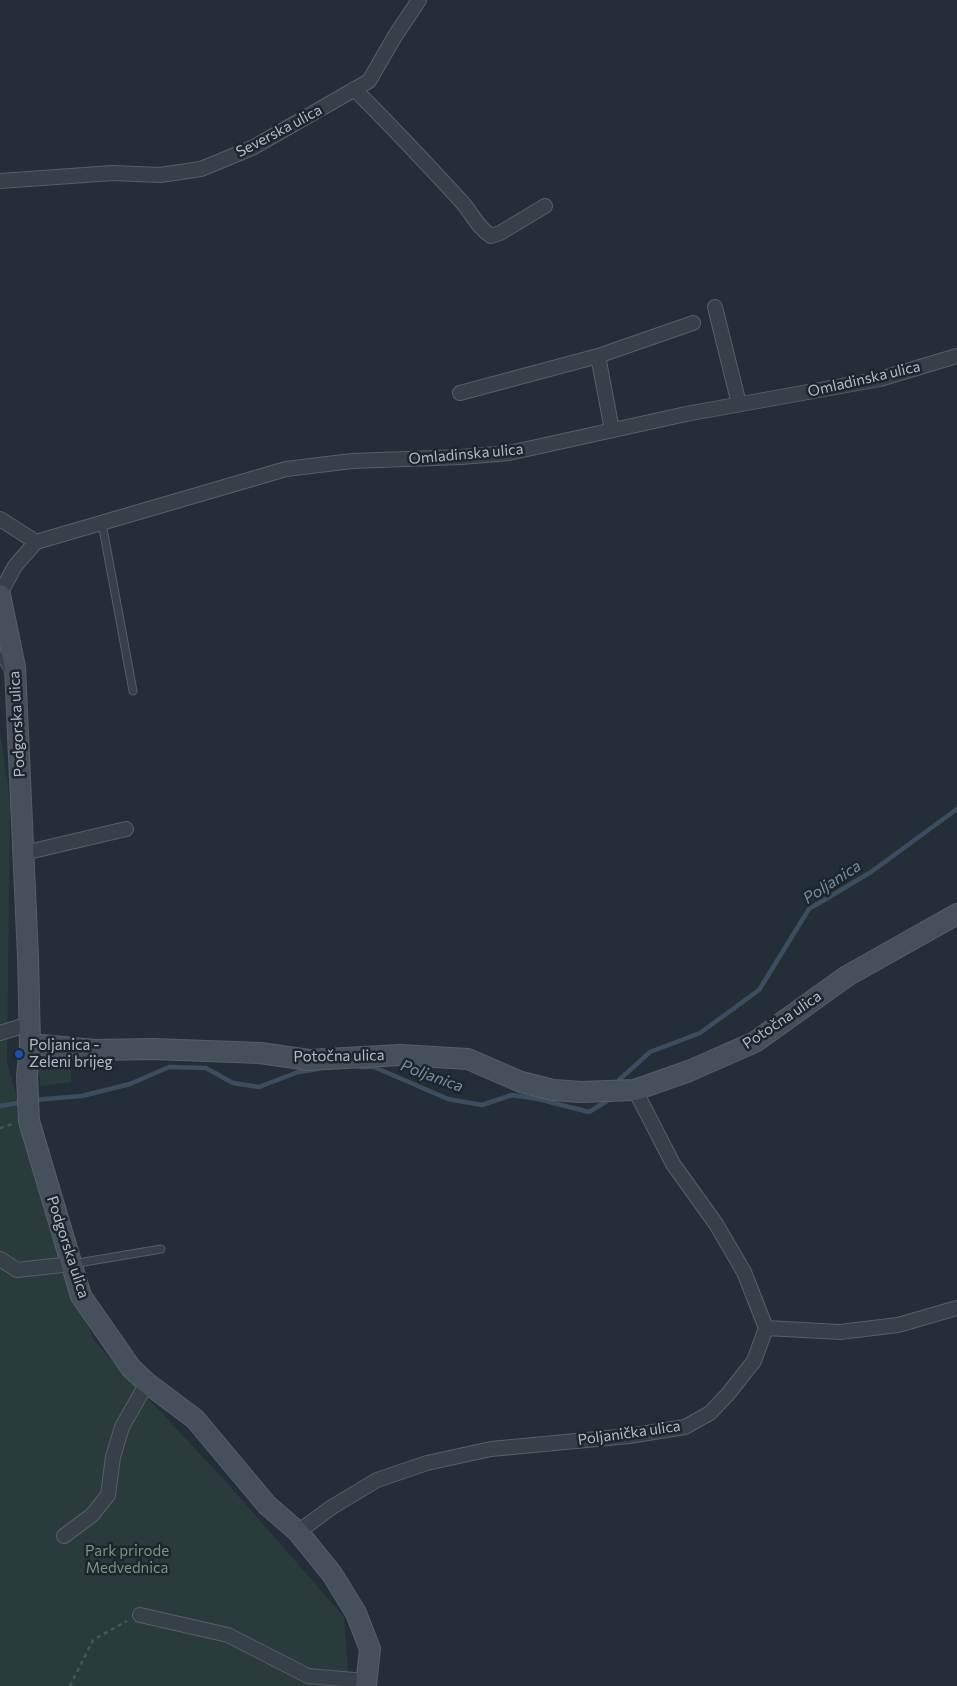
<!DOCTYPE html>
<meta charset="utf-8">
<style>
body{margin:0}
canvas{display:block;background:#242e38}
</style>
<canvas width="957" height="1686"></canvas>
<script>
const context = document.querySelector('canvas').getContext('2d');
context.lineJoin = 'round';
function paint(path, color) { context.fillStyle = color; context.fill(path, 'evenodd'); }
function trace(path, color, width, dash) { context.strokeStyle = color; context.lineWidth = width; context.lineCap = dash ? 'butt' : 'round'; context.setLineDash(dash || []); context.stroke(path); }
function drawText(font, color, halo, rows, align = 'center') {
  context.font = font + ' Commissioner,sans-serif'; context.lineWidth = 5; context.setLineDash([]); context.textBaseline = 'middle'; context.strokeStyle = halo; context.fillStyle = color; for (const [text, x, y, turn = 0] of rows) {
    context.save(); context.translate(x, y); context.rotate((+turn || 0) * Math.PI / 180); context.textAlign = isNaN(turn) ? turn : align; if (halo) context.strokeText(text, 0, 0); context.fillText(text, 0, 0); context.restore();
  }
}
const green = new Path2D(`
 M0,731L10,803L7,1063L70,1283L94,1341L227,1483L344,1617L349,1686H0Z
 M71,1062V1082L40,1086L39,1064Z`);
const stream = new Path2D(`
 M361,1067H374L448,1099L482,1105L512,1095L538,1099L589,1112L607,1101L609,1097
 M616,1086L619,1080L650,1052L700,1033L759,990L809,909L871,872L957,809
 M33,1100L82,1096L130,1084L169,1067L206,1068L233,1083L259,1087L298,1072L318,1069
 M0,1106L23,1102`);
const path = new Path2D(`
 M0,1128L13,1124
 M70,1686L93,1640L127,1621`);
const lane = new Path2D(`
 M102,523L133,691
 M0,656L8,670
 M72,1264L161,1249`);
const street = new Path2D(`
 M354,89C391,125 426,163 461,201C472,213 477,227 491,236L500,233L545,206
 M0,181L113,173L160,175L201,169L252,148L369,81L395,36L419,0
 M715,307L739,404
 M598,356L693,323
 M460,393L598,356L612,430
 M0,519L36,542
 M0,594L15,566L36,542L286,469L352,461L461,457L509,453L686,414L880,379L957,356
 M24,853L126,829
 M0,1033L29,1024
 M635,1090L673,1164L716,1224L744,1272L766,1328
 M0,1259L17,1270L71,1264
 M766,1328L840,1332L898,1325L957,1308
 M298,1532L332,1507L377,1480L427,1463L491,1449L629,1436L685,1427L710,1413L728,1394L754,1361L766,1328
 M64,1536L92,1515L108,1495L113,1457L122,1427L147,1383
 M140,1615L228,1635L308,1676L366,1681`);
const secondary = new Path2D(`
 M0,595L15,667L28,957L30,1044L27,1076L29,1121L81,1296L131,1368L147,1383L195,1419L267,1505L298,1532L332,1574L356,1613L370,1649L366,1686
 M30,1044L95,1050L153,1049L260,1053L309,1060L400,1055L468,1059L521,1082L553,1090L581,1092L635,1090L689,1071L755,1042L847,976L957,914`);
const markers = [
 [19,1054,5,"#1a4fb4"]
];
const streetNames = [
 ["Severska ulica",279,131,-28],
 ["Omladinska ulica",864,379,-13],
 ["Omladinska ulica",466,454,-5],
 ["Podgorska ulica",17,724,-93],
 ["Potočna ulica",782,1020,-34],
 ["Potočna ulica",339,1056,-1],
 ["Podgorska ulica",68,1247,72],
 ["Poljanička ulica",629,1433,-8]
];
const poiNames = [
 ["Poljanica -",29,1045],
 ["Zeleni brijeg",29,1062]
];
const parkNames = [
 ["Park prirode",127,1551],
 ["Medvednica",127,1568]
];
const waterNames = [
 ["Poljanica",832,882,-33],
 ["Poljanica",432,1076,20]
];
paint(green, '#293c3b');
trace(stream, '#3b4d5f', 4.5);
trace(lane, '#565e66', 9);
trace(street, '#565e66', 16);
trace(secondary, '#565e66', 22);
trace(path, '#465758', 2.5, [4, 4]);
trace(lane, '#374048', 7);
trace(street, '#374048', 14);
trace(secondary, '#46505b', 20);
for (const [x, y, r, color] of markers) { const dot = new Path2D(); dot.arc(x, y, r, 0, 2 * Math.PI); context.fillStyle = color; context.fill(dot); trace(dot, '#1d252d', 2); }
drawText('15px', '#b3bbc4', '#1d252d', streetNames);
drawText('15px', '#b3bbc4', '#1d252d', poiNames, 'left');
drawText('15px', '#739879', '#1d252d', parkNames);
drawText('italic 16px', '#768ea5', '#1d252d', waterNames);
</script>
